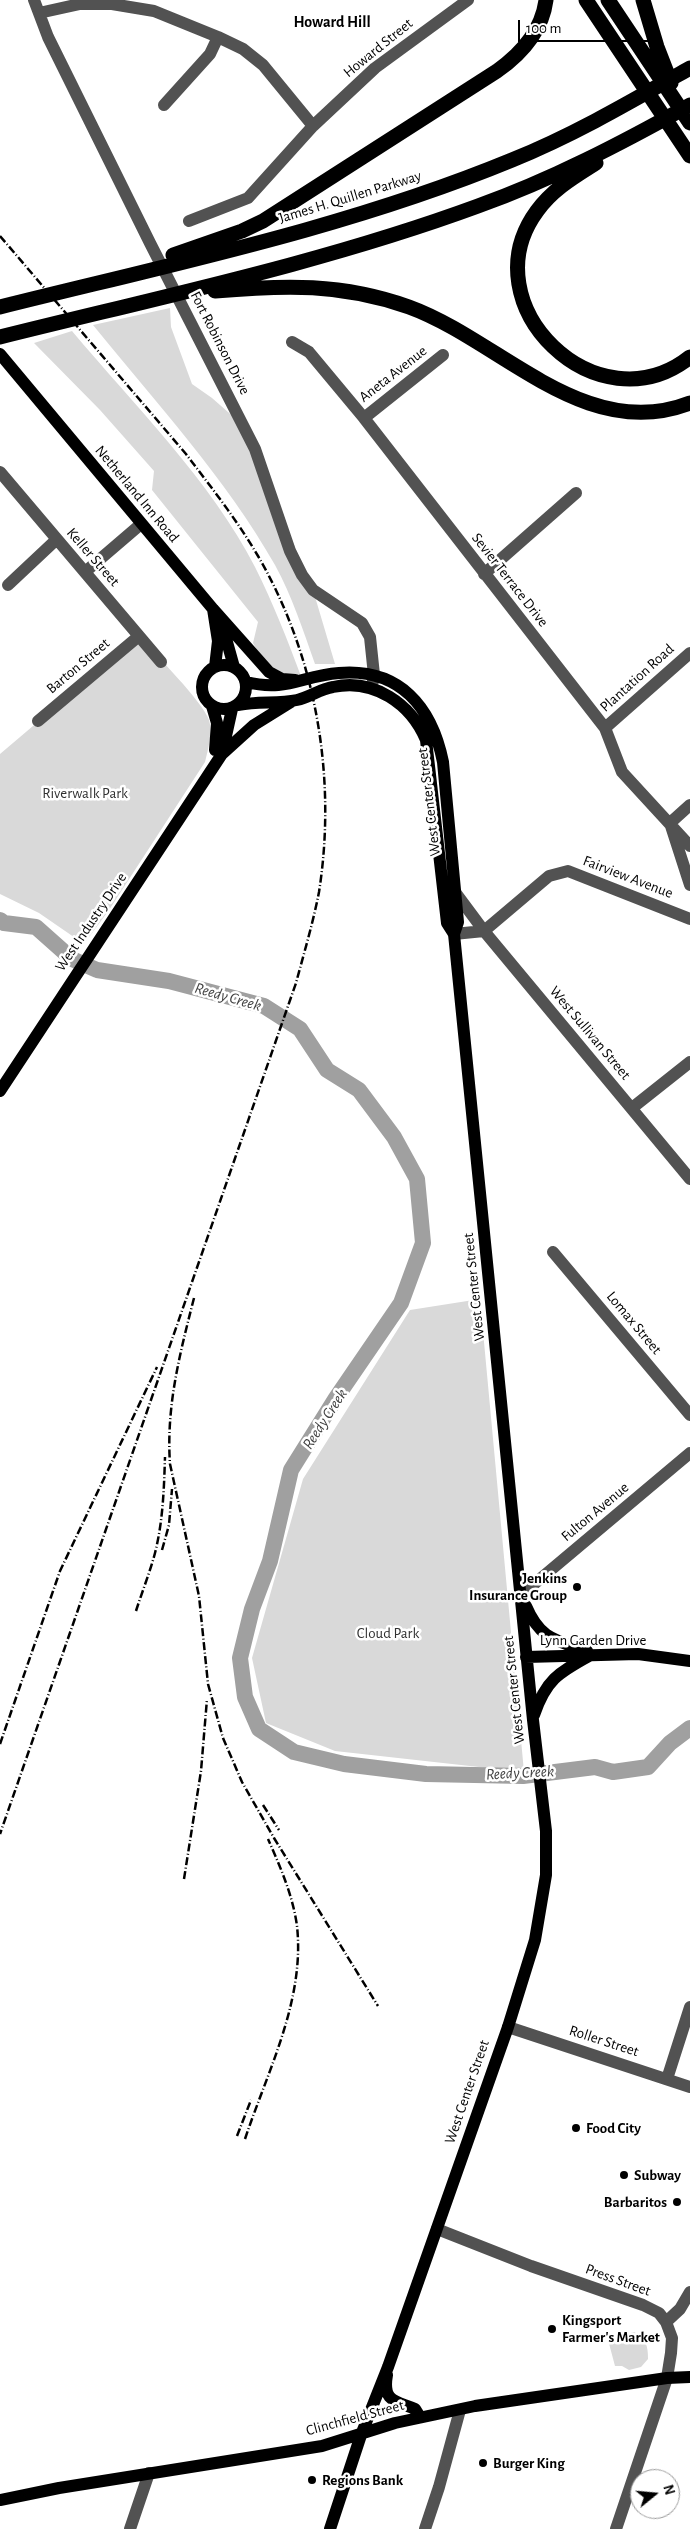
<!DOCTYPE html>
<style>
body{margin:0}
#map{position:relative;width:690px;height:2529px;overflow:hidden;background:#fff;font-family:"Alegreya Sans",sans-serif}
canvas{display:block}
.north{position:absolute;left:630px;top:2469px;width:50px;height:50px;box-sizing:border-box;background:#fff;border:1px solid #999;border-radius:50%;rotate:73deg;font-size:14px;font-weight:700;line-height:20px;text-align:center;color:#000}
.north::after{content:'';display:block;margin:auto;width:18px;height:22px;background:#000;clip-path:polygon(50% 0,100% 100%,50% 72%,0 100%)}
.scale{position:absolute;left:518px;top:20px;width:135px;height:22px;box-sizing:border-box;border:2px solid #000;border-top:0;padding-left:6px;font-size:15px;line-height:18px;white-space:nowrap;color:#000;-webkit-text-stroke:4px #fff;paint-order:stroke}
</style>
<div id="map">
<canvas width="690" height="2529"></canvas>
<div class="north">N</div>
<div class="scale">100 m</div>
</div>
<script>
const context = document.querySelector('canvas').getContext('2d');
context.lineJoin = 'round';
function paint(path, color) { context.fillStyle = color; context.fill(path, 'evenodd'); }
function trace(path, color, width, dash) { context.strokeStyle = color; context.lineWidth = width; context.lineCap = dash ? 'butt' : 'round'; context.setLineDash(dash || []); context.stroke(path); }
function drawText(font, color, halo, rows, align = 'center') {
  context.font = font + ' "Alegreya Sans",sans-serif'; context.lineWidth = 5; context.setLineDash([]); context.textBaseline = 'middle'; context.strokeStyle = halo; context.fillStyle = color; for (const [text, x, y, turn = 0] of rows) {
    context.save(); context.translate(x, y); context.rotate((+turn || 0) * Math.PI / 180); context.textAlign = isNaN(turn) ? turn : align; if (halo) context.strokeText(text, 0, 0); context.fillText(text, 0, 0); context.restore();
  }
}
const green = new Path2D(`
 M170,308L171,327L192,384L212,398L244,426L313,590L335,664H315C303,630 292,596 275,565C225,477 156,403 93,325Z
 M72,331C134,405 211,481 255,567C273,603 288,641 302,679L269,672L253,643L258,622L152,490L154,471L100,410L34,343Z
 M139,636C154,653 203,702 209,720C213,732 208,750 205,762L109,910L84,944L39,913L0,894V754Z
 M480,1299L524,1772L335,1751L266,1723L252,1658L303,1479L410,1310Z
 M634,2332C646,2338 648,2346 648,2359L641,2367L629,2370L622,2366H615L607,2336L614,2338Z`);
const river = new Path2D(`
 M0,920L4,923L36,927L72,959L97,970L169,981L264,1006L300,1029L327,1070L359,1090L394,1137L417,1179L423,1243L401,1303L336,1398L291,1470L270,1561L252,1609L240,1658L245,1697L259,1729L294,1752L344,1764L426,1774L523,1776L595,1767L613,1772L648,1767L670,1743L690,1728`);
const minor = new Path2D(`
 M34,0L48,37L150,243L255,449L290,551L302,575L313,590L362,623L370,637L374,675L372,686
 M39,13L80,4H112L154,11L218,37L243,49L263,65L313,126
 M164,105L210,54L218,37
 M189,221L248,198L313,126L375,68L468,0
 M292,342L309,352L364,418L605,728L622,772L690,846
 M364,418L443,355
 M0,472L161,662
 M85,572L141,524
 M484,574L576,493
 M8,585L57,539
 M38,721L139,636
 M605,728L690,653
 M690,805L670,823L690,885
 M455,892L484,931L690,1179
 M484,931L549,876L568,871L690,919
 M454,934L484,931
 M632,1108L690,1062
 M553,1252L690,1415
 M521,1595L690,1453
 M508,2027L690,2087
 M667,2079L690,2007
 M437,2229L531,2266L643,2305L659,2313L666,2322L672,2338L671,2353L667,2378L616,2529
 M666,2322L680,2309L690,2292
 M130,2529L149,2473
 M425,2529L439,2487L460,2410`);
const major = new Path2D(`
 M0,354L213,609L269,672L282,679L295,680
 M213,609L218,641L215,667
 M222,624L234,667
 M202 687a22 22 0 1 1 44 0a22 22 0 1 1-44 0Z
 M246,682C287,692 301,676 339,673C400,668 432,707 443,762L458,922L454,934L533,1720L546,1831V1875L535,1940L508,2027L388,2367L361,2435L330,2529
 M239,705C258,701 278,704 297,700C310,697 320,689 333,687C374,678 411,704 426,740L447,923L454,934
 M212,706L217,723L215,750
 M222,754L254,725L291,702
 M0,1091L222,754L232,709
 M526,1606C540,1639 555,1640 587,1651
 M526,1657L638,1654L690,1661
 M534,1715C546,1680 558,1673 589,1656
 M387,2375C382,2403 397,2401 415,2409L420,2417
 M0,2500L59,2488L322,2446L395,2423L475,2406L667,2378L690,2377`);
const highway = new Path2D(`
 M586,0L690,156
 M608,0L690,123
 M643,0L657,47L671,83
 M596,163C574,177 553,189 537,211C468,305 598,430 690,357
 M173,255L242,231L263,221L497,71C521,54 542,31 546,0
 M215,291C284,285 342,283 409,307C500,340 585,444 690,403
 M0,307C172,264 347,228 512,160C574,135 632,101 690,68
 M0,337C160,297 323,263 478,206C551,180 622,143 690,105`);
const rail = new Path2D(`
 M0,236L186,454C211,487 237,520 258,556C316,656 337,777 319,892C313,923 304,953 296,983L0,1834
 M194,1298C180,1353 166,1406 170,1464L199,1596L208,1684L223,1738L242,1782L274,1838L378,2006
 M162,1550L169,1525L172,1489
 M136,1611C142,1592 150,1572 155,1553C163,1521 164,1489 165,1457
 M0,1744L60,1571L157,1367
 M263,1805L279,1830
 M184,1879L201,1771L207,1699
 M237,2136L251,2100
 M245,2139C268,2070 305,2000 297,1926C293,1896 280,1866 268,1839`);
const markers = [
 [577,1587,5,"#000"],
 [576,2128,5,"#000"],
 [624,2175,5,"#000"],
 [677,2202,5,"#000"],
 [552,2329,5,"#000"],
 [483,2463,5,"#000"],
 [312,2480,5,"#000"]
];
const streetNames = [
 ["Howard Street",378,48,-39],
 ["James H. Quillen Parkway",350,197,-17],
 ["Fort Robinson Drive",220,343,63],
 ["Aneta Avenue",393,374,-38],
 ["Netherland Inn Road",137,494,50],
 ["Keller Street",93,557,49],
 ["Sevier Terrace Drive",510,580,52],
 ["Barton Street",78,666,-40],
 ["Plantation Road",637,678,-42],
 ["West Center Street",429,802,-97],
 ["Fairview Avenue",628,877,21],
 ["West Industry Drive",91,922,-56],
 ["West Sullivan Street",590,1033,50],
 ["West Center Street",474,1287,-96],
 ["Lomax Street",634,1323,50],
 ["Fulton Avenue",595,1512,-40],
 ["Lynn Garden Drive",593,1640],
 ["West Center Street",514,1690,-96],
 ["Roller Street",604,2041,18],
 ["West Center Street",467,2092,-71],
 ["Press Street",618,2280,20],
 ["Clinchfield Street",355,2418,-15]
];
const parkNames = [
 ["Riverwalk Park",85,793],
 ["Cloud Park",388,1633]
];
const poiNames = [
 ["Jenkins",567,1578,"right"],
 ["Insurance Group",567,1595,"right"],
 ["Food City",586,2128],
 ["Subway",634,2175],
 ["Barbaritos",667,2202,"right"],
 ["Kingsport",562,2320],
 ["Farmer's Market",562,2337],
 ["Burger King",493,2463],
 ["Regions Bank",322,2480]
];
const neighbourhoodNames = [
 ["Howard Hill",332,22]
];
const waterNames = [
 ["Reedy Creek",228,997,16],
 ["Reedy Creek",325,1419,-57],
 ["Reedy Creek",520,1773,-3]
];
paint(green, '#d9d9d9');
trace(river, '#a0a0a0', 16);
trace(minor, '#525252', 12);
trace(major, '#000', 12);
trace(highway, '#000', 15);
trace(rail, '#000', 2.5, [8, 2.5, 1, 2.5]);
for (const [x, y, r, color] of markers) { const dot = new Path2D(); dot.arc(x, y, r, 0, 2 * Math.PI); context.fillStyle = color; context.fill(dot); trace(dot, '#fff', 2); }
drawText('15px', '#000', '#fff', streetNames);
drawText('15px', '#303030', '#fff', parkNames);
drawText('bold 15px', '#000', '#fff', poiNames, 'left');
drawText('bold 16px', '#000', '#fff', neighbourhoodNames);
drawText('italic 16px', '#414141', '#fff', waterNames);
</script>
